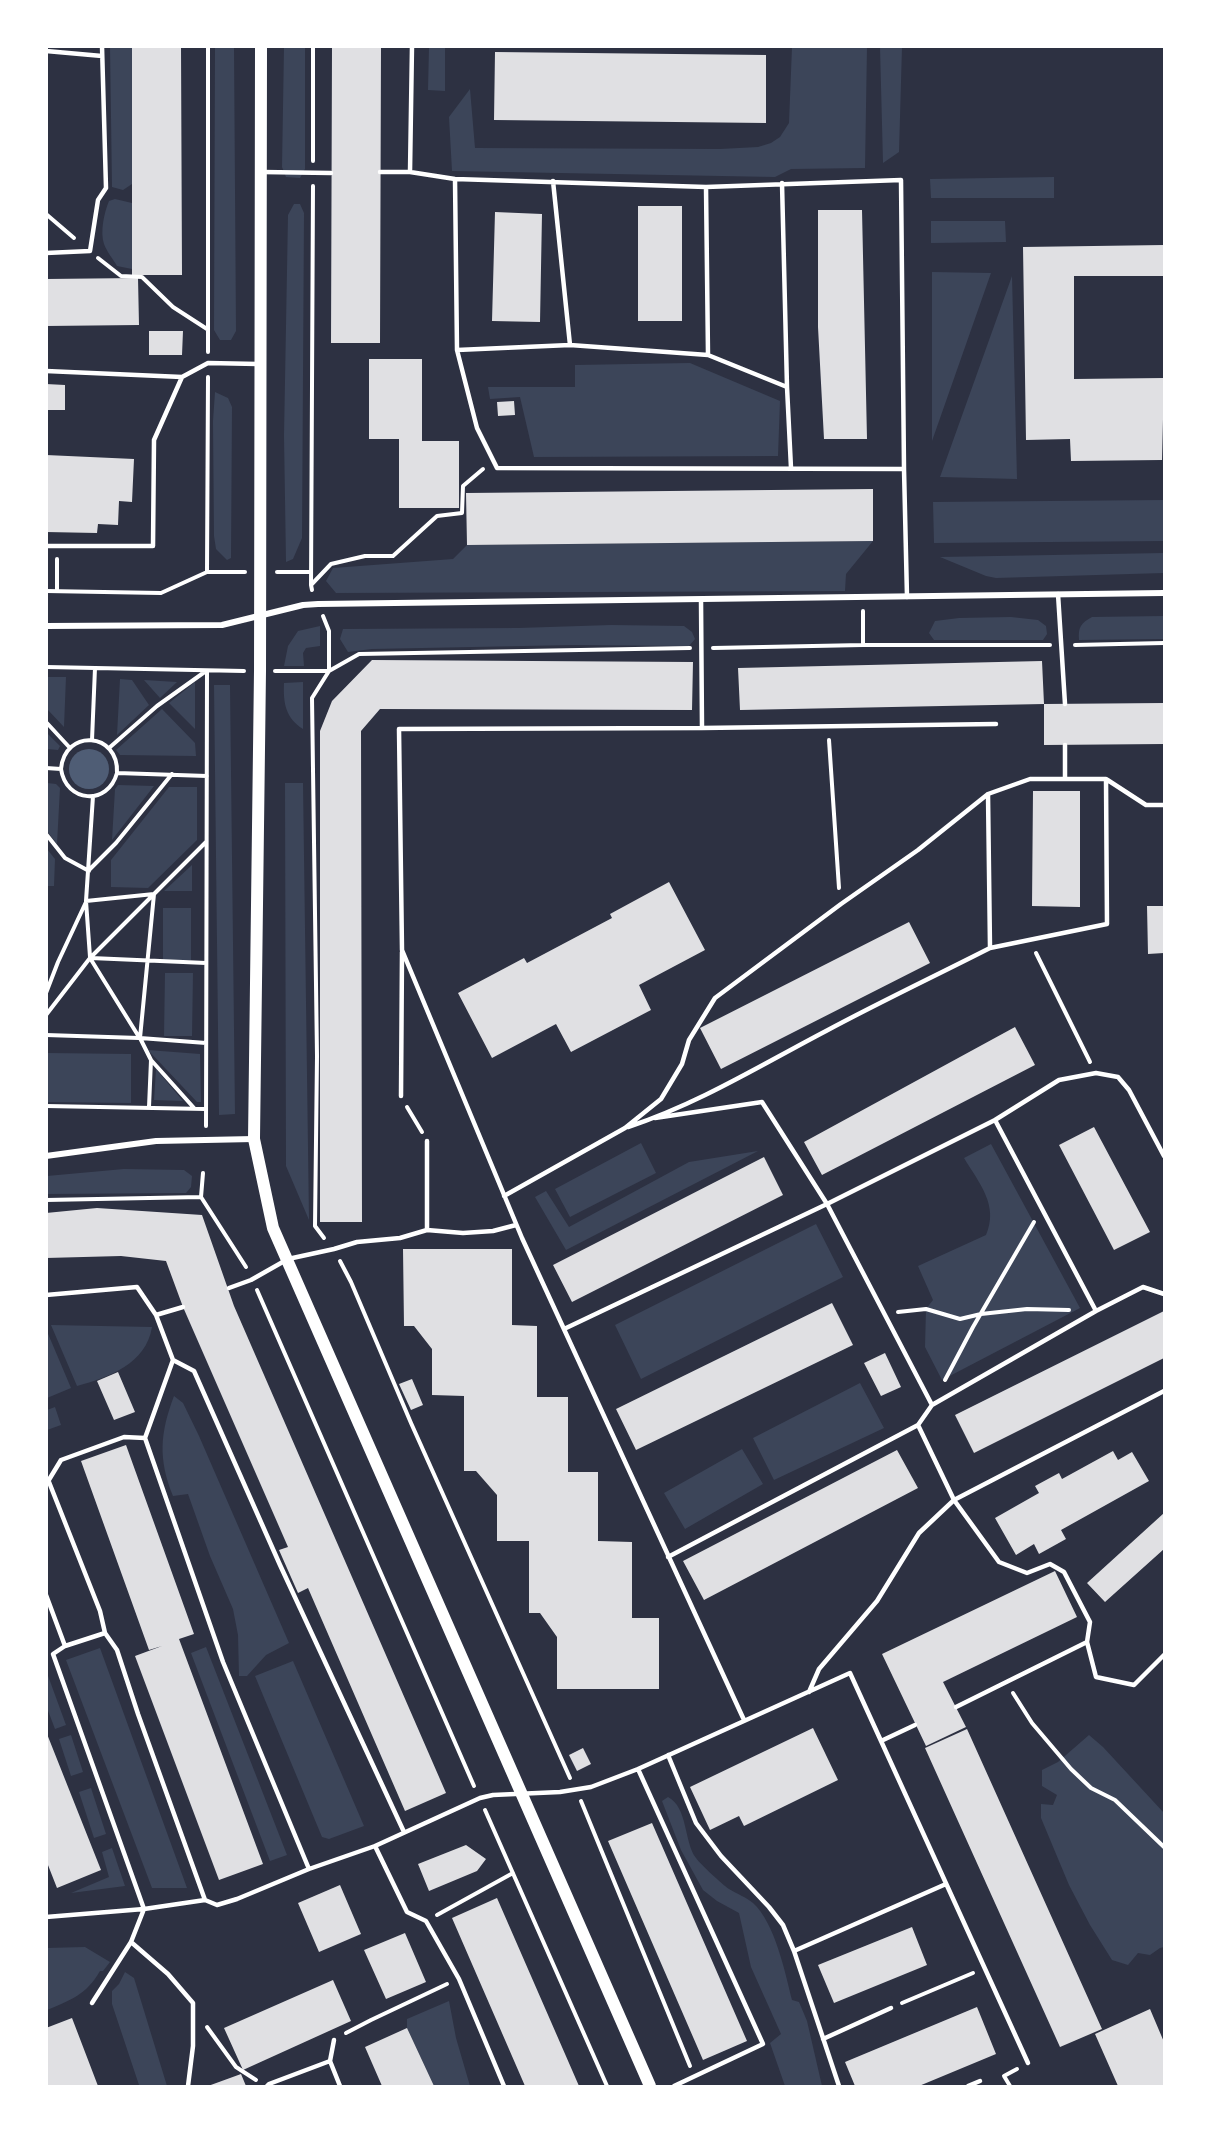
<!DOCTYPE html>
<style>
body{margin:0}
#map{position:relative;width:1211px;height:2133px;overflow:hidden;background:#2d3142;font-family:"Sofia Sans Condensed",sans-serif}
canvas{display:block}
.frame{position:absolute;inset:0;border:48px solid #fff;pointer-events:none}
</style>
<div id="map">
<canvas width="1211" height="2133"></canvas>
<div class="frame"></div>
</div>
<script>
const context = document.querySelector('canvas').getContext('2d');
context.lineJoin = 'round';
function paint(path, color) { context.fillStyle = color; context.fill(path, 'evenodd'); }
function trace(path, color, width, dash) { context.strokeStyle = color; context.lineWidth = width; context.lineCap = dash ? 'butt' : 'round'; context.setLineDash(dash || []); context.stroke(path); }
const green = new Path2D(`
 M110,47H132V184L123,190L112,187Z
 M215,47H234L236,331L231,340H220L214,330Z
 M284,47H305V169L300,178L286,177L282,167Z
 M429,47H445V91L428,90Z
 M792,47H867L865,168L791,169L775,177L452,171L449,117L470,89L475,148L720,149L758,147L771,143L780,137L789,123Z
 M880,47H902L899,152L883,163Z
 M1054,177V198H931L930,179Z
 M115,199L132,203V269L117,266C113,259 107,252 104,244C100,232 104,213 109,201Z
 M294,204H300L304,213L302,538L293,559L286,562L284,436L288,215Z
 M931,221H1005L1006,242L931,243Z
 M932,272L991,273L932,441Z
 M1012,276L1017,479L940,477Z
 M690,363L780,401L778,456L534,457L520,397L490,399L488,387H575V365Z
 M215,392L228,398L232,407L231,558L227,560L216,549L214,536L213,421Z
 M1164,500V541L934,543L933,502Z
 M873,541L846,574L845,591L336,593L326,581L333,568L453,559L467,545Z
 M1164,553V573L996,578L986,576L940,557Z
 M1164,616V639L1079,640C1078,627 1081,623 1092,617Z
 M1011,617L1038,620L1046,626L1047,634L1043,640H934L929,633L935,621L959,618Z
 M611,625L684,626L692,632L695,639L689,646L574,645L372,649L348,652L340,639L343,629L518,628Z
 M320,626V646L306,648L303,653L304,666H284L288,646L298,631Z
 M47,677H66L64,727L47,709Z
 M120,679L132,680L149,705L117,735Z
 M144,680L177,682L160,698Z
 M195,682V729L169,703Z
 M303,682V729C286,718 283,704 284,683Z
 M214,685H230L235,1114L219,1115Z
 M162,709L195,743L196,756L120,755L116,750Z
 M46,732L60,746L58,750L47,749Z
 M47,783L56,784L60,788L57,844L47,831Z
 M285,783H303L309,1220L286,1166Z
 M118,785L154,786L112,840L115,789Z
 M169,787H197V840L148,888L111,887V860Z
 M47,849L55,859L54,886H47Z
 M192,865V891H164Z
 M163,908H191V960H163Z
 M165,973H193L192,1036H164Z
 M148,1050L200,1054L201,1102H197Z
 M47,1053L131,1054V1103L47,1102Z
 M156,1069L183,1101L154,1100Z
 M641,1143L656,1173L570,1217L555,1189Z
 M991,1144L1080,1308L942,1380L925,1347L926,1309L933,1300L918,1266L986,1235C999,1205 979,1183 964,1158Z
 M758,1151L566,1250L535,1197L546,1191L569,1227L689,1162Z
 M124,1169L184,1170L192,1176L191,1187L186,1193L47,1194V1176Z
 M816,1224L843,1277L641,1379L615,1325Z
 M51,1325L152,1327C146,1364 109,1377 77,1386Z
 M46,1329L71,1388L47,1398H46Z
 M860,1383L884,1428L774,1480L753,1438Z
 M174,1396L183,1403L199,1436L289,1643L266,1655L247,1676H239L238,1635L233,1609L210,1556L188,1494L173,1496C158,1459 160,1433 174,1396Z
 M55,1407L61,1425L47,1430V1410Z
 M742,1449L763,1484L685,1529L664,1493Z
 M206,1647L287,1855L270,1861L191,1653Z
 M100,1648L187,1888H152L66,1660Z
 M293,1661L364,1826L329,1839L322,1837L255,1676Z
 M47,1673L66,1725L55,1729L47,1708Z
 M71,1735L83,1772L71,1776L59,1739Z
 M1089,1735L1103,1747L1164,1813V1947L1160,1948L1150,1955L1138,1953L1128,1965L1112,1960L1090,1925L1069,1885L1041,1818V1804L1053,1805L1057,1795L1042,1786V1770L1058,1762Z
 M91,1788L106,1834L94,1838L79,1792Z
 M668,1797C688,1807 684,1843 696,1858C701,1865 722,1884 729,1889C737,1894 746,1897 753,1903C775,1923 785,1972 792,2000L799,2002L807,2021L822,2086H785L770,2043L781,2034L751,1967L739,1913L717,1901L703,1890L681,1850L662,1801Z
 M112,1848L125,1886L71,1893L109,1877L102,1852Z
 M85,1947L110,1962L103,1971H100C86,1995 71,2000 47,2010V1948Z
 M125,1972L134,1978L167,2086L139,2085L112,2004V1991L119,1984Z
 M449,2001L456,2038L470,2086H434L407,2028V2019Z`);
const water = new Path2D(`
 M69 769a20 20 0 1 1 40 0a20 20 0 1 1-40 0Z`);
const building = new Path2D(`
 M132,46H181L182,275H132Z
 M332,46H381L380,343H331Z
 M495,52L766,55V123L494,120Z
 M638,206H682V321H638Z
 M818,210H862L867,439H824L818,327Z
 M495,212L542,214L540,322L492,321Z
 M1164,245V276H1074V379L1164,378L1162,460L1071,461L1070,439L1026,440L1023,247Z
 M138,278L139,325L46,326V279Z
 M149,331H183L182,355H149Z
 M369,359H422V441H459V508H399V439H369Z
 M46,384L65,385V410H46Z
 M514,401L515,415L498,416L497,402Z
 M46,455L134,459L132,502L119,501L118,525L98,524L97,533L46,532Z
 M873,489V541L467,545L466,493Z
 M372,660L693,662L692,710L380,709L361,731L362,1222H320V731L332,701Z
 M1042,661L1044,704L740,710L738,668Z
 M1164,703V744L1044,745V704Z
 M1033,791H1080V907L1032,906Z
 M669,882L705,950L639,985L651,1010L571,1052L556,1024L492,1058L458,993L524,958L527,963L612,918L610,914Z
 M1147,906H1164V953L1148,954Z
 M909,922L930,963L721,1069L700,1028Z
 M1015,1027L1035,1065L822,1175L804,1142Z
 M1094,1127L1150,1232L1114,1250L1059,1145Z
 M764,1157L783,1195L572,1302L553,1265Z
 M97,1208L202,1215L234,1306L446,1793L405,1811L308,1588L298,1593L279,1550L288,1547L183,1307L166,1261L121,1256L46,1258V1213Z
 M403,1249H512V1325L537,1326V1397H568V1472H598V1541L632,1542V1618H659V1689H557V1637L540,1613H529V1541H497V1495L476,1471H464V1396L432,1395V1349L414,1326H404Z
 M832,1303L853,1345L636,1450L616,1409Z
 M1164,1311V1358L974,1453L955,1415Z
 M885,1353L901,1387L881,1396L864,1363Z
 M118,1372L135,1412L114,1420L97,1381Z
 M412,1379L423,1405L411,1410L399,1384Z
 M126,1445L194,1634L179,1639L263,1864L219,1880L135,1656L162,1646L149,1650L81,1461Z
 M897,1450L918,1488L704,1600L683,1561Z
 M1113,1451L1118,1460L1132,1452L1149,1481L1061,1530L1066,1539L1039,1554L1034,1544L1016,1555L995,1518L1039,1493L1035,1486L1059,1473L1062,1479Z
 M1164,1513V1549L1105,1602L1087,1583Z
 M1055,1571L1077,1617L943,1682L966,1727L926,1746L882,1654Z
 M813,1728L838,1780L744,1826L739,1816L710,1830L690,1787Z
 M967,1729L1102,2029L1060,2047L925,1748Z
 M47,1734L101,1870L57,1888L46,1860Z
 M583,1748L591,1764L577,1771L569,1755Z
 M652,1823L747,2041L703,2060L608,1841Z
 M466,1845L486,1859L477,1871L429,1891L418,1864Z
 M340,1885L361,1934L319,1952L298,1903Z
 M497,1898L579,2086H525L452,1918Z
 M912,1927L927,1965L834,2003L818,1965Z
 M405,1933L426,1982L386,1999L364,1950Z
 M333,1980L351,2021L243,2070L224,2028Z
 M977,2007L996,2054L919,2086H855L845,2062Z
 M1150,2009L1164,2042V2086H1118L1095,2034Z
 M72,2018L98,2086H46V2028Z
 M407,2028L434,2086H382L365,2047Z
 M241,2074L246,2086H208Z`);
const path = new Path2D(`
 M313,161V46
 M46,214L74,238
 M98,258L121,276L142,277L173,307L207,329
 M208,352V46
 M57,559V591
 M207,572L208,377
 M277,572H311
 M311,585L331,564L365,556H393L437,516L462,513L463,486L483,469
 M312,590L311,585L313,186
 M46,591L161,593L207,572H245
 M323,616L329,631V670
 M863,645H1050
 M1075,645L1164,643
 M713,648L863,645V611
 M46,667L244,671
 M275,671H328
 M46,722L70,748
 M92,740L95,668
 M829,740L839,888
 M109,748L157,706L206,671
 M46,768L61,769C66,803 108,806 117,773L207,776
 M61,769C65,728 119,732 117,773
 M46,834L65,858L89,871
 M89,870L116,843L172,774
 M86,901L154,894L140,1038
 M1036,953L1090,1062
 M90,957L86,901L93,796
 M90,958L206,842
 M91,958L206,963
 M46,993L58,962L86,902
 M46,1015L90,958L139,1037
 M46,1035L139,1038
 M151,1060L140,1038L206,1043
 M46,1106L206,1109
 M149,1107L151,1060L194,1108
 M407,1107L422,1132
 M206,1126L207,671
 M201,1197L246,1267
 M46,1200L201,1197L203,1173
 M324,1238L315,1226L317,1056L312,698L329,671L359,654L690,648
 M340,1261L351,1282L411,1423L570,1778
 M257,1290L474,1786
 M898,1312L926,1309L960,1319L981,1314L1027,1309L1069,1310
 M945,1380L973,1327L1034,1222
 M1013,1693L1032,1723L1071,1769L1091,1788L1115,1800L1164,1847
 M581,1801L690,2066
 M485,1810L607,2086
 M437,1915L513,1873
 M902,2003L973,1973
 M207,2027L236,2067L256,2080
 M346,2033L371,2020L447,1984
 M1010,2086L1004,2076L1017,2069`);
const service = new Path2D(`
 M46,51L102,56
 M262,172L331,173
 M380,172H410L455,179L706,187L901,180L904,469
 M410,172L412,46
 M455,179L457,350L477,428L497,468L904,469L907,597
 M553,181L570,345
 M782,183L787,387L791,468
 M706,187L708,355
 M46,253L90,251L98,200L106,188L102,46
 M457,350L570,345L708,355L787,387
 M46,371L182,377L208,363L258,364
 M46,546H153L154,440L182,377
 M1058,594L1065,704
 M701,600L702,728L399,729L402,950L522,1238L744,1720
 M702,728L996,724
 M1065,778V745
 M1106,779L1146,805H1164
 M401,1096L402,952
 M655,1118L762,1102L827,1204L995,1120L1096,1311
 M995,1120L1059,1080L1096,1073L1118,1077L1129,1090L1164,1156
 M628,1127C698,1104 761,1065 826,1031C880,1002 935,976 990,948L988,794
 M504,1196L625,1128L661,1099L682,1064L689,1040L715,998L841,904L918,850L988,794L1030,779H1106L1107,924L990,948
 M427,1230V1141
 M229,1288L251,1280L288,1259L334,1249L357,1242L400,1238L427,1230L463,1233L493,1231L516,1225
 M46,1295L137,1287L156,1315L173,1360L194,1371L280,1565L404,1832
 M156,1315L183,1307
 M564,1329L827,1204L932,1405
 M173,1360L145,1438L223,1662L309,1869
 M918,1425L954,1500L999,1562L1027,1573L1050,1564L1064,1572L1090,1622L1087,1642L1096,1677L1134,1685L1164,1655
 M49,1482L100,1611L105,1633
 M47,1483L61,1460L124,1437L145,1438
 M668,1557L918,1425L932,1405L1096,1311L1143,1287L1164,1294
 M46,1595L65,1646
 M809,1692L819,1669L877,1601L919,1533L954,1500L1164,1391
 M956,1707L1087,1642
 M881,1741L915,1725
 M668,1755L696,1823L721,1856L769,1907L783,1925L794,1951L839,2086
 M638,1769L763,2044L674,2086
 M375,1846L407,1912L426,1921L459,1979L504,2086
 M46,1917L144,1909L205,1900L217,1905L237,1899L309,1869L375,1846L480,1798L493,1795L560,1792L591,1787L638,1769L850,1673L1028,2063
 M131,1942L168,1974L193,2003V2046L188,2086
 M794,1951L946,1884
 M92,2003L131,1942L144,1909L53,1654L65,1646L105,1633L117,1650L138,1714L205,1900
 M823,2039L891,2008
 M330,2061L340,2086
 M267,2086L269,2084L330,2061L334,2040
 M968,2086L980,2081`);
const minor = new Path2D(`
 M46,626L222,625L303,605L318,604L1164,593
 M46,1156L156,1141L254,1139`);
const secondary = new Path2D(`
 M261,46L260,671L254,1139L273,1228L650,2086`);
paint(green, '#3c4559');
paint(water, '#4f5d75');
paint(building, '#e0e0e3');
trace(path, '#fff', 4);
trace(service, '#fff', 4.5);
trace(minor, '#fff', 6);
trace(secondary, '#fff', 12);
</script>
